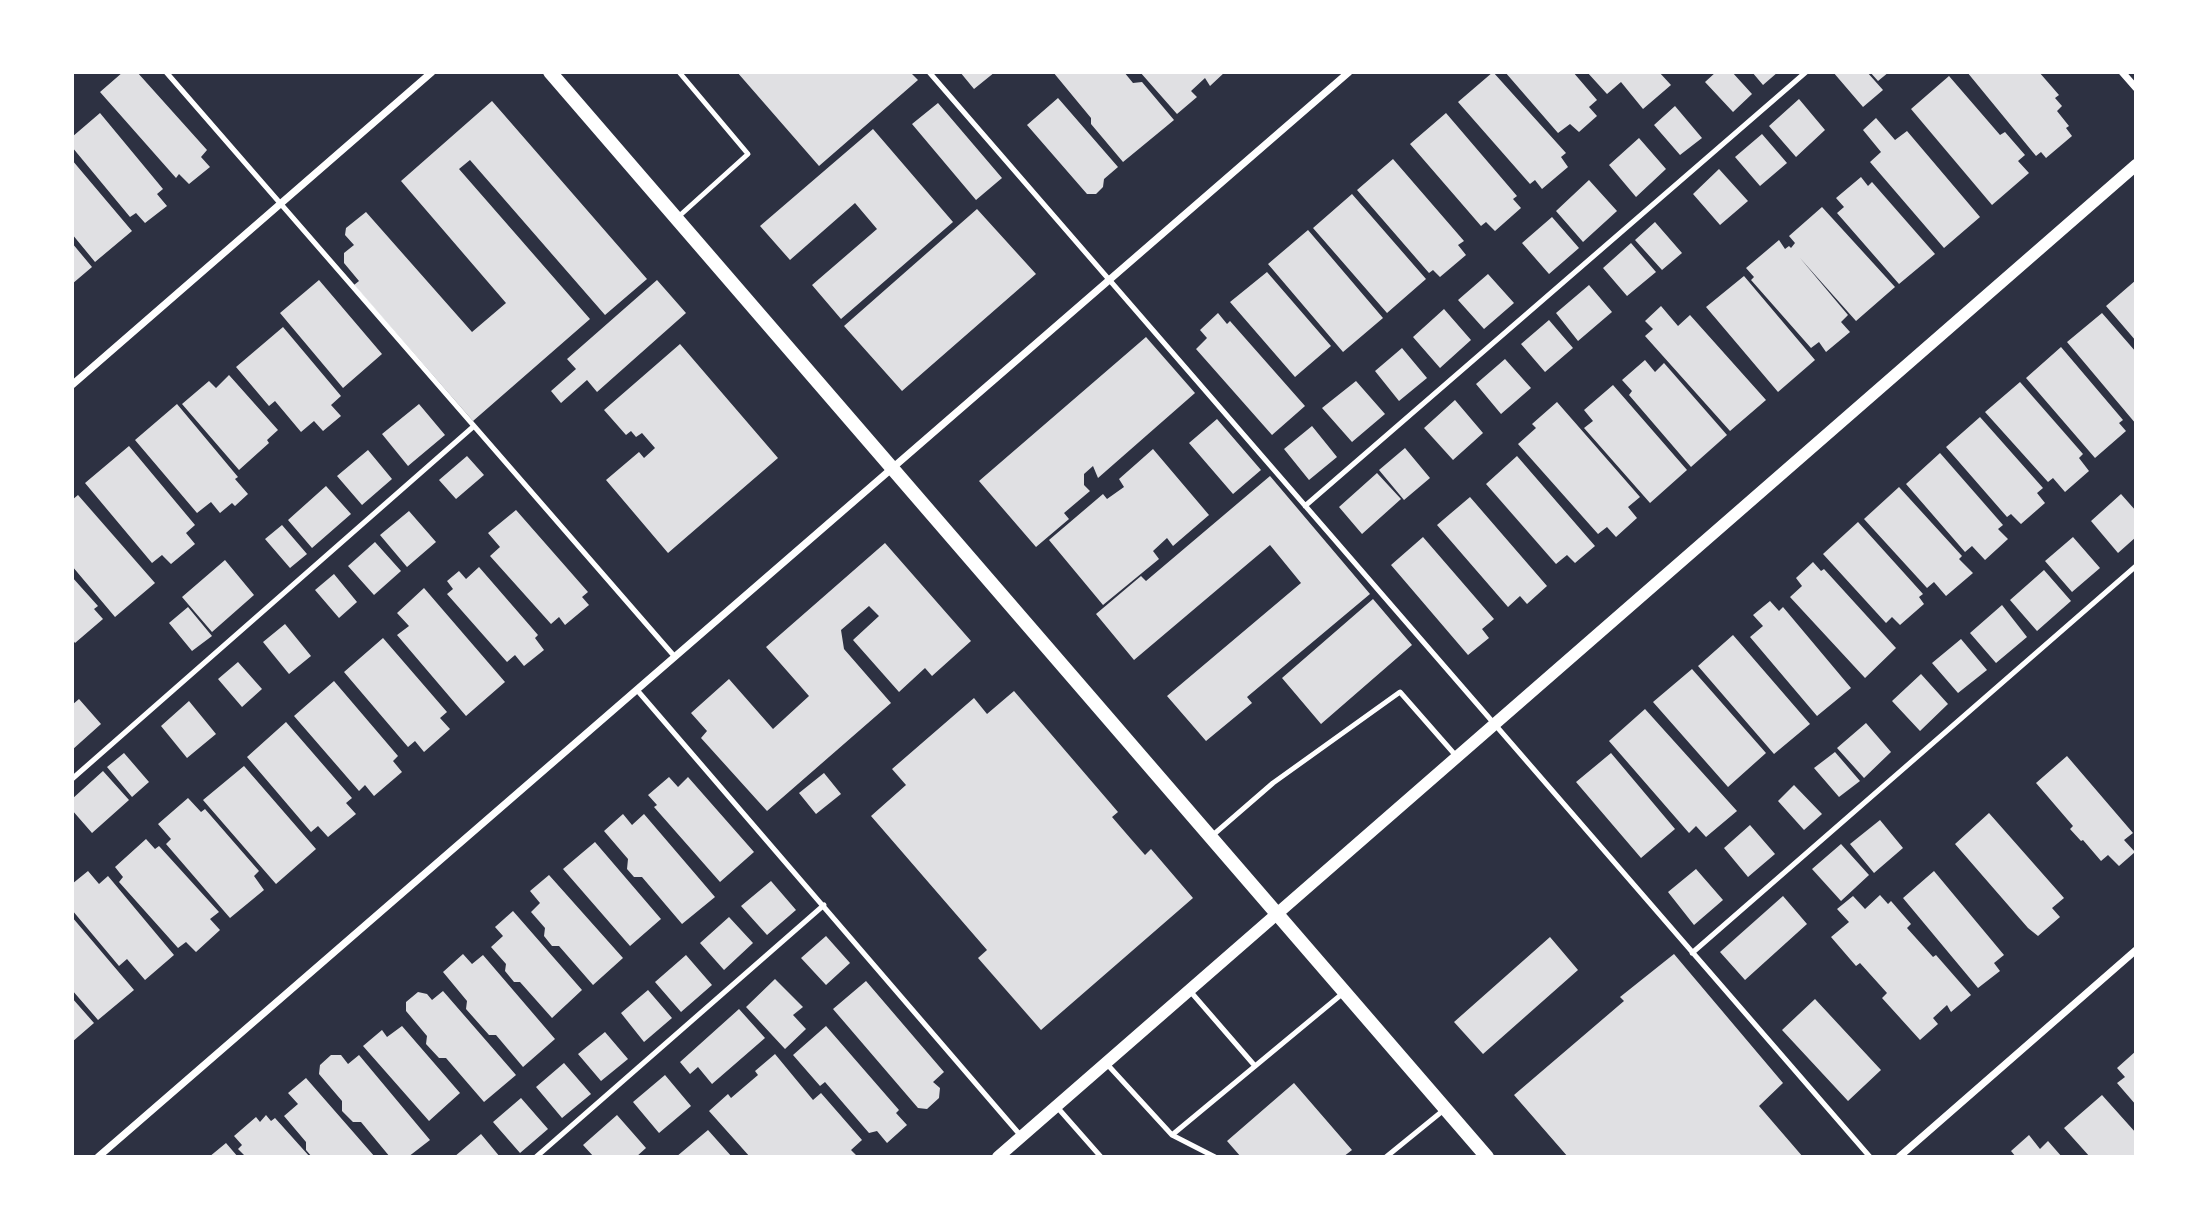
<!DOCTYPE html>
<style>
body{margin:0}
#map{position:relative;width:2208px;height:1229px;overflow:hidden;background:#2d3142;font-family:Bitter,serif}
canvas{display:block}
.frame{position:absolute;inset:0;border:74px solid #fff;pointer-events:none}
</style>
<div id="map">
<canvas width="2208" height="1229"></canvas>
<div class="frame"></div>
</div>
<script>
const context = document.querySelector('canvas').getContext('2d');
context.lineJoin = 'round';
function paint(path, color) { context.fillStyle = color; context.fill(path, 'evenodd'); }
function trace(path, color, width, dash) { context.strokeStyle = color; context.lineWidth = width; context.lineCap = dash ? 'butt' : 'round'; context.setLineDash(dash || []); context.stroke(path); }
const building = new Path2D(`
 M123,72H137L207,150L201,157L210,167L189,184L179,174L176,178L100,92Z
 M737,72H910L918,80L819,166Z
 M960,72H995L974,89Z
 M1053,72H1124L1133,83L1142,82L1174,120L1123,162L1091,124V118Z
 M1140,72H1225L1210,86L1205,78L1191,91L1197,97L1177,114Z
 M1493,72L1566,153L1561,157L1568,167L1542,189L1535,180L1530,184L1458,102Z
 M1505,72H1573L1597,100L1589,107L1597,116L1579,132L1570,124L1558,133Z
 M1587,72H1659L1671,85L1643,109L1621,82L1607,94Z
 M1716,72H1732L1752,94L1733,112L1705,82Z
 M1752,72H1778L1763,85Z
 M1833,72H1867L1883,90L1863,107Z
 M1870,72H1889L1878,81Z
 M1967,72H2039L2059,95L2055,98L2062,106L2057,111L2069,126L2066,128L2072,136L2046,158L2041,152L2036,156Z
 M1949,76L2000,135L2005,132L2025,155L2018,161L2029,173L1992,205L1911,109Z
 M1058,98L1118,167L1104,179L1103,187L1096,194H1087L1027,125Z
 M1799,99L1825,130L1796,157L1769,126Z
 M492,101L647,279L605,315L470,160L459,169L590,319L473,421L354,285L359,281L344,263V253L354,245L345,235L346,228L366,212L472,332L506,303L401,181Z
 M938,103L1002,178L976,200L912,124Z
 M1675,106L1702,138L1680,155L1654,125Z
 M100,113L163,189L157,194L167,206L145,223L136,213L130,217L72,147V137Z
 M1446,113L1517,196L1513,199L1521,208L1495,231L1486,222L1481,226L1410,144Z
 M1876,118L1895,140L1907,131L1980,217L1944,248L1870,162L1881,152L1863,130Z
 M873,129L953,222L841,319L812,285L877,229L855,203L790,260L760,226Z
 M1762,134L1787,163L1760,186L1735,157Z
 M1639,138L1666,169L1636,197L1609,165Z
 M1393,159L1464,241L1458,245L1466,255L1440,277L1433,270L1429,273L1357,190Z
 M72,160L132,231L95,262L72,234Z
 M1719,169L1748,201L1720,225L1693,194Z
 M1861,177L1868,186L1872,182L1935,254L1899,284L1837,213L1844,207L1836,198Z
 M1589,180L1617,211L1583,242L1556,211Z
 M1352,194L1426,279L1387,313L1313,228Z
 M1822,207L1895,287L1856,321L1800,258L1848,315L1841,322L1850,332L1826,352L1819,342L1811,348L1751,280L1754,277L1746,268L1779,240L1785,249L1789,246L1791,248L1795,243L1789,236Z
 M977,209L1036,274L902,391L844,326Z
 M1552,217L1579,248L1549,274L1522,243Z
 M1655,222L1682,253L1662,270L1635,240Z
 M1308,230L1383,318L1343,352L1268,264Z
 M72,243L92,267L72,284Z
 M1631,243L1656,272L1627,296L1603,268Z
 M1267,272L1331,346L1295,377L1230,302Z
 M1488,274L1514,303L1484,329L1458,300Z
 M1744,276L1815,360L1778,392L1706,307Z
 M319,280L382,354L343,388L280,313Z
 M657,280L686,313L597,392L587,380L561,403L551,391L576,369L567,359Z
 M2136,280V341L2106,306Z
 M1589,285L1612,312L1578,341L1556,313Z
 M1661,306L1678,326L1690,315L1766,400L1730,431L1645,336L1653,329L1645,321Z
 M1444,309L1471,340L1440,368L1413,337Z
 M1218,313L1227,324L1230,321L1305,406L1272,435L1196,349L1207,338L1200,330Z
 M2102,313L2136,352V424L2067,342Z
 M1549,320L1573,348L1545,372L1521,344Z
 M283,327L341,396L331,405L341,416L323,431L314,421L301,432L275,401L269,406L236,367Z
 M1146,337L1195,393L1098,478L1093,466L1084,474V485L1090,491L1064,513L1069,519L1036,547L979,481Z
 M680,344L778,458L668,553L606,480L639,452L644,458L655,448L642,433L636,437L631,431L626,435L604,410Z
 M2061,347L2123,420L2119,423L2126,431L2095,458L2026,378Z
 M1402,348L1427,378L1399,401L1375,371Z
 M1505,359L1531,388L1501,414L1476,384Z
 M1645,360L1655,372L1664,363L1727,435L1691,467L1629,395L1632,391L1622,380Z
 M229,375L278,430L267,440L269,443L239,470L182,404L209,381L216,388Z
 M1356,381L1385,414L1352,442L1322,408Z
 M2020,382L2083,454L2079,458L2089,471L2065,492L2053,478L2048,482L1985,412Z
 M1613,385L1687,470L1650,503L1584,428L1593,421L1584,410Z
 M1455,400L1483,433L1453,460L1424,428Z
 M1557,402L1640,497L1628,507L1637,518L1616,537L1607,527L1598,534L1518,444L1536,428L1532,424Z
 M177,404L238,477L235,479L248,494L235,506L232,503L220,513L211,502L197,513L135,440Z
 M419,404L445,435L408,466L382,434Z
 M1980,417L2043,488L2037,493L2045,503L2021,524L2011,514L2007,517L1946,447Z
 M1217,419L1261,470L1233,494L1189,443Z
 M1312,426L1337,457L1309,480L1284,449Z
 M129,446L195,525L186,533L195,544L171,564L162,555L152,563L85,483Z
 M1405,448L1430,478L1404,500L1379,470Z
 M1153,449L1209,515L1173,546L1167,538L1153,551L1159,559L1103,605L1049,540L1103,494L1107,499L1124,487L1119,479Z
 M368,450L392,479L362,505L337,476Z
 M1940,453L2003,525L1998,529L2008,539L1985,560L1972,546L1965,552L1906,484Z
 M467,456L484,475L456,499L439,480Z
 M1517,456L1595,546L1575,563L1567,555L1556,564L1486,484Z
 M1377,473L1401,499L1362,534L1339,507Z
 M1270,476L1370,594L1247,697L1252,703L1206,741L1167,696L1301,583L1270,545L1134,660L1096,614L1141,576L1146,581Z
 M326,486L351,514L312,548L288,520Z
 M1899,487L1962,556L1959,559L1973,573L1946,596L1934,582L1927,588L1864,519Z
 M2121,494L2136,511V537L2118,553L2091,521Z
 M78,495L155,583L115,617L72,566V500Z
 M1470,497L1547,586L1527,604L1520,596L1508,607L1437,525Z
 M516,510L588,592L582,597L589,605L565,625L559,617L551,624L490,556L500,547L488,533Z
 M409,511L436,542L407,567L380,535Z
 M1858,522L1923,594L1919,597L1924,604L1900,625L1892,617L1886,623L1823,554Z
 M282,525L307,554L290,568L265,539Z
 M1423,537L1494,619L1482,629L1489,638L1468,655L1391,565Z
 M2073,537L2100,568L2072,592L2045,561Z
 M375,542L401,571L374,595L348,566Z
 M885,543L971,641L932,676L925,668L899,692L853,640L879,616L869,606L841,630L844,649L891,703L767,811L701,738L707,731L691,713L729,679L773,729L809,696L766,647Z
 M225,560L254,595L212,632L182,597Z
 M1813,562L1821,571L1824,569L1896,648L1865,678L1790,597L1802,586L1796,578Z
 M479,567L538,635L535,638L544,650L524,666L515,655L507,662L447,594L453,589L447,581L459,571L466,579Z
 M2044,570L2071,601L2037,631L2010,600Z
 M334,574L357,602L339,618L315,590Z
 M72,577L98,606L94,609L103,619L75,643L72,639Z
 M424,588L505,682L466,716L397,635L409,626L397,613Z
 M1373,599L1412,645L1321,724L1282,678Z
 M1770,601L1779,611L1783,607L1851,688L1817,716L1750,637L1763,626L1753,615Z
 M2002,605L2027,637L1996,663L1970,633Z
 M188,607L212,636L192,651L169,623Z
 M285,624L311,656L289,674L263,642Z
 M1733,635L1810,724L1774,754L1698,666Z
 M383,638L447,712L440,718L450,729L424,752L415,741L408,747L344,672Z
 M1961,639L1987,670L1958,693L1932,663Z
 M238,662L262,689L242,707L218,679Z
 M1692,669L1766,753L1728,787L1653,702Z
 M1921,674L1948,704L1920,731L1892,701Z
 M334,681L398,756L393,761L402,772L374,796L365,785L359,791L294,716Z
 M1014,691L1118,812L1112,817L1131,839L1145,855L1151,849L1193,898L1041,1030L978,958L987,950L871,816L906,785L892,769L974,698L987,714Z
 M79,699L101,724L72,750V705Z
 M189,701L216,734L187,758L161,726Z
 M1645,709L1737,811L1706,837L1696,826L1689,833L1609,741Z
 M286,722L352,798L346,803L356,814L328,837L318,826L311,832L247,757Z
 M1866,723L1891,752L1864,778L1837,748Z
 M1835,752L1860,781L1839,797L1814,768Z
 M124,753L149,782L132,797L107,767Z
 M1611,753L1675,829L1641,858L1576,782Z
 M2067,756L2133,833L2124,840L2135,852L2119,866L2108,855L2101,861L2083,840L2081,841L2070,829L2073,826L2036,783Z
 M244,766L316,849L276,884L203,800Z
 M103,771L129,800L92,833L72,810V799Z
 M824,773L841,794L816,814L799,793Z
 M669,777L678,787L688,777L754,852L720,882L654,807L657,805L648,795Z
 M1794,785L1822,814L1804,830L1778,801Z
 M188,798L201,812L205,809L259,871L254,876L264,890L230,918L166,844L171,839L158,824Z
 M1989,813L2064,898L2052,908L2060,917L2038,936L2028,928L1955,844Z
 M623,814L632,825L644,814L715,897L682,924L642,877H634L627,869L628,859L604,831Z
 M1880,820L1903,848L1874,873L1850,844Z
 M1750,825L1775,854L1748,877L1724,848Z
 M146,839L155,849L159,846L219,912L210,919L220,930L196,952L186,942L178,948L119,882L123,877L115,867Z
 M595,842L661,919L630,946L563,869Z
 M1841,844L1869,875L1841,901L1812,869Z
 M1696,869L1723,900L1694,925L1668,892Z
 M88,871L99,884L108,876L174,955L145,980L127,959L119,966L72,910L74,906L72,904V884Z
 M1934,871L2004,955L1994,963L2000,971L1978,988L1903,898Z
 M549,875L623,958L593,985L559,946H552L544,936L545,928L531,912L540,903L530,891Z
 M771,881L796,910L767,935L741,906Z
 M1880,895L1888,904L1891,901L1911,924L1907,928L1933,957L1936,955L1971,995L1951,1012L1947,1005L1933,1018L1938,1024L1920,1040L1882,998L1887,993L1860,963L1856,966L1831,937L1849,922L1837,909L1853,896L1865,909Z
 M1783,896L1807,924L1745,980L1720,952Z
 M513,911L582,990L552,1018L520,982H514L505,971L506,964L491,947L503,936L495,927Z
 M72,917L134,990L98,1020L72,990Z
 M729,917L753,943L724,970L700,943Z
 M826,936L850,963L826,985L801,958Z
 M1550,937L1578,970L1483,1054L1454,1022Z
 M463,954L472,964L483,955L555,1039L523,1067L496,1035H489L466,1009L467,1001L443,972Z
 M1674,954L1783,1083L1759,1106L1803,1157H1568L1514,1095L1624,1001L1620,997Z
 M686,955L712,985L681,1012L655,982Z
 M775,979L803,1007L793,1015L806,1029L785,1049L746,1007Z
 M866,981L944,1072L933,1082L940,1088L939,1098L927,1109L918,1108L833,1009Z
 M648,990L672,1018L644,1042L621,1013Z
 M443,991L516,1075L484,1102L446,1058H439L426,1044L427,1036L406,1011V1002L418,992L427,994L432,1000Z
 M72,998L94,1023L72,1042Z
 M1815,999L1881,1070L1848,1101L1782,1030Z
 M739,1009L765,1038L712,1084L698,1067L690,1074L680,1062Z
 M402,1026L460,1093L429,1121L363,1046L382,1030L387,1037Z
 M826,1026L899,1110L896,1113L907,1125L887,1143L877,1131L869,1133L825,1082L820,1086L793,1055Z
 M605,1032L628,1059L601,1081L578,1054Z
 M2136,1051V1105L2117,1083L2125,1077L2117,1068Z
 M775,1054L813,1100L821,1093L862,1140L851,1150L858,1157H750L709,1111L728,1094L731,1098L758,1075L755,1071Z
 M331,1055H341L348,1064L359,1055L430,1140L408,1157H390L361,1122H353L342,1111V1101L319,1074L320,1065Z
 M564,1063L591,1094L562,1118L536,1087Z
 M665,1075L691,1106L659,1133L633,1102Z
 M306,1078L375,1157H312L306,1150V1142L284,1116L298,1104L288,1093Z
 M1294,1083L1352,1150L1343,1157H1241L1227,1141Z
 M2102,1095L2136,1133V1157H2090L2064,1128Z
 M521,1098L548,1129L520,1153L493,1122Z
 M266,1115L271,1121L275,1118L310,1157H246L238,1149L242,1145L234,1136L256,1117L260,1122Z
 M617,1115L646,1148L636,1157H594L583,1145Z
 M708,1130L732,1157H676Z
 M481,1134L500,1157H454Z
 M2029,1135L2040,1149L2048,1141L2062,1157H2016L2011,1151Z
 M226,1143L238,1157H209Z`);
const service = new Path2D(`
 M166,72L675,657
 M929,72L1870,1157
 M677,218L748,154L679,72
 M1305,506L1806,72
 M637,690L1021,1136
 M72,779L474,426
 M1213,835L1273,783L1400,692L1457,757
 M1692,953L2136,566
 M1190,991L1255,1066
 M1106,1063L1172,1135L1342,994
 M1057,1107L1101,1157
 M1172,1135L1215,1157
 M536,1157L824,905
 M1386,1157L1445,1109`);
const minor = new Path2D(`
 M2122,72L2136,88
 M72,385L432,72
 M98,1157L1349,72
 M1899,1157L2136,950`);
const tertiary = new Path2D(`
 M998,1157L2136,165`);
const secondary = new Path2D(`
 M550,72L1487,1157`);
paint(building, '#e0e0e3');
trace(service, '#fff', 5);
trace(minor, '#fff', 7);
trace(tertiary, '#fff', 12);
trace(secondary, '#fff', 14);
</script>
